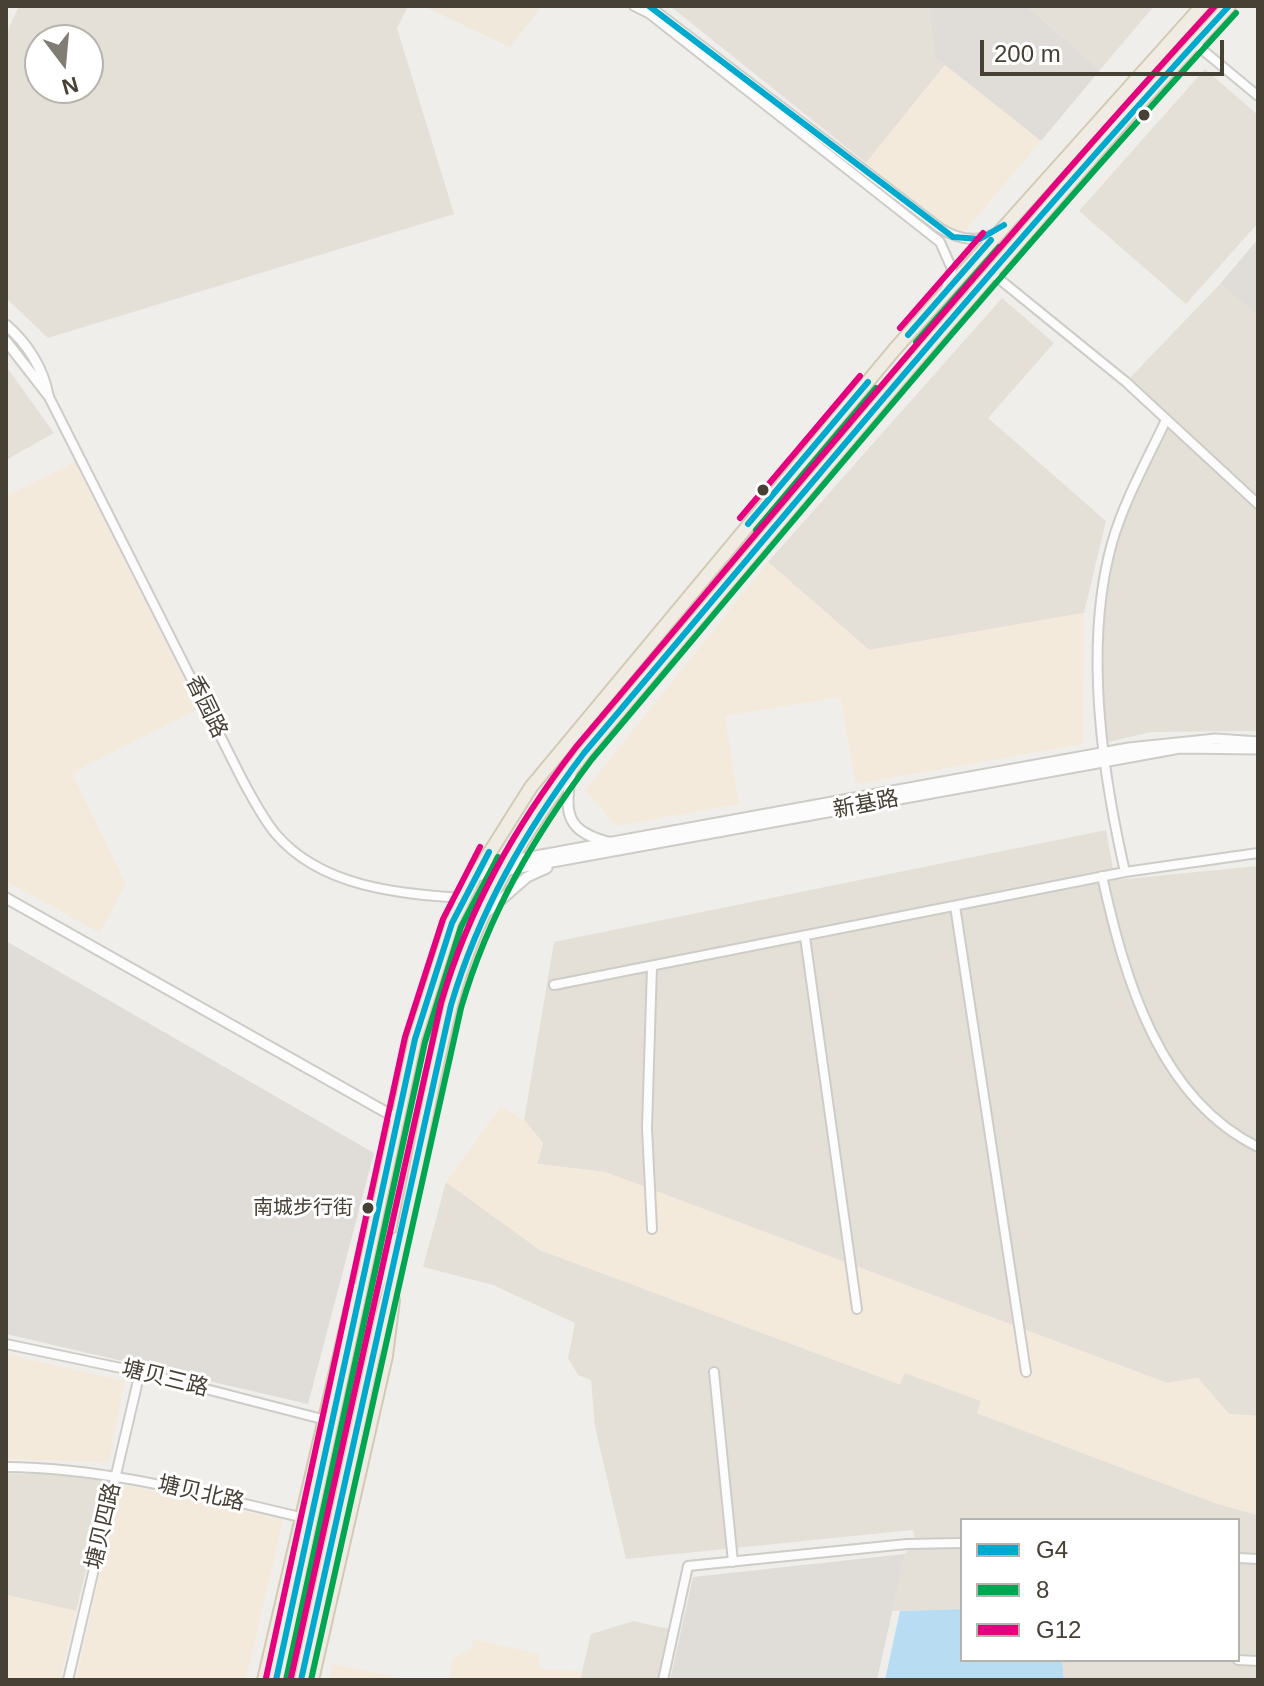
<!DOCTYPE html>
<meta charset="utf-8">
<style>
body{margin:0}
#map{position:relative;width:1264px;height:1686px;overflow:hidden;background:#f0eeea;font-family:Helvetica,sans-serif}
canvas{display:block}
.frame{position:absolute;inset:0;border:8px solid #474035;pointer-events:none}
.legend{position:absolute;left:960px;top:1518px;width:280px;height:144px;box-sizing:border-box;background:#fff;border:2px solid #b5b3ae;margin:0;padding:10px 14px;list-style:none;font-size:24px;color:#474035}
.legend li{display:flex;align-items:center;gap:16px;height:40px}
.legend b{width:40px;border:2px solid #b5b3ae}
.north{position:absolute;left:24px;top:24px;width:80px;height:80px;box-sizing:border-box;background:#fff;border:2px solid #b5b3ae;border-radius:50%;rotate:164deg;font-size:22px;font-weight:700;line-height:32px;text-align:center;color:#474035}
.north::after{content:'';display:block;margin:auto;width:28px;height:36px;background:#827d74;clip-path:polygon(50% 0,100% 100%,50% 72%,0 100%)}
.scale{position:absolute;left:980px;top:40px;width:244px;height:36px;box-sizing:border-box;border:4px solid #474035;border-top:0;padding-left:10px;font-size:24px;line-height:28px;white-space:nowrap;color:#474035;-webkit-text-stroke:6px #fff;paint-order:stroke}
</style>
<div id="map">
<canvas width="1264" height="1686"></canvas>
<div class="frame"></div>
<ul class="legend">
<li><b style="height:10px;background:#00a9ce"></b>G4</li>
<li><b style="height:10px;background:#00a651"></b>8</li>
<li><b style="height:10px;background:#e5007d"></b>G12</li>
</ul>
<div class="north">N</div>
<div class="scale">200 m</div>
</div>
<script>
const context = document.querySelector('canvas').getContext('2d');
context.lineJoin = 'round';
function paint(path, color) { context.fillStyle = color; context.fill(path, 'evenodd'); }
function trace(path, color, width, dash) { context.strokeStyle = color; context.lineWidth = width; context.lineCap = dash ? 'butt' : 'round'; context.setLineDash(dash || []); context.stroke(path); }
function drawText(font, color, halo, rows, align = 'center') {
  context.font = font + ' Helvetica,"Noto Sans SC",sans-serif'; context.lineWidth = 6; context.setLineDash([]); context.textBaseline = 'middle'; context.strokeStyle = halo; context.fillStyle = color; for (const [text, x, y, turn = 0] of rows) {
    context.save(); context.translate(x, y); context.rotate((+turn || 0) * Math.PI / 180); context.textAlign = isNaN(turn) ? turn : align; if (halo) context.strokeText(text, 0, 0); context.fillText(text, 0, 0); context.restore();
  }
}
const residential = new Path2D(`
 M19,6H408L397,28L454,214L48,338L6,298V34ZM40,40H88V88H40Z
 M670,6H929L935,56L945,65L866,163Z
 M1027,6H1154L1100,70Z
 M1205,69L1258,115V223L1186,304L1079,211Z
 M1220,284L1258,316V731L1151,732L1104,743L1099,646L1112,540L1166,420L1126,382Z
 M1002,298L1054,343L988,418L1106,521L1084,613L869,650L768,562Z
 M6,366L54,433L6,460Z
 M1106,830L1115,880L1258,866V1416L1229,1414L1198,1378L1167,1383L605,1172L537,1164L543,1143L524,1120L554,942Z
 M446,1182L540,1250L899,1384L904,1372L981,1401L977,1413L1218,1504L1258,1515V1680H1064L1062,1660H1238V1520H962V1609L892,1611L905,1554L915,1541L913,1530L626,1559L595,1427L591,1380L578,1375L568,1358L575,1323L493,1285L423,1267Z
 M6,1474H72L108,1482L76,1611L6,1595Z
 M634,1621L669,1629L657,1680H580L591,1634Z`);
const commercial = new Path2D(`
 M935,57L1041,141L959,238L866,163L945,65Z
 M75,462L199,709L72,773L126,884L100,933L6,881V496Z
 M768,562L869,650L1084,613L1083,744L856,784L840,697L725,716L739,804L616,826L585,790Z
 M501,1106L524,1120L543,1143L537,1164L605,1172L1166,1383L1198,1378L1228,1414L1258,1416V1515L1218,1504L977,1413L981,1401L905,1373L900,1384L540,1250L446,1182Z
 M6,1354L125,1381L109,1462L6,1459Z
 M120,1484L283,1520L246,1680H76Z
 M6,1595L76,1611L60,1680H6Z
 M474,1639L539,1654V1669L582,1671L580,1680H449L453,1658L471,1649Z
 M332,1664L412,1680H329Z`);
const industrial = new Path2D(`
 M929,6H1027L1100,70L1041,141L935,57Z
 M1258,239V316L1220,284Z
 M6,941L374,1153L308,1404L6,1334Z
 M905,1554L877,1680H670L693,1577Z`);
const education = new Path2D(`
 M423,6H542L510,47Z`);
const water = new Path2D(`
 M962,1609V1660H1062L1064,1680H885L900,1611Z`);
const minor = new Path2D(`
 M634,6L650,14L940,242L952,269L947,286
 M649,6L940,228C957,239 975,243 994,234
 M1193,42L1258,96
 M993,274L1126,382L1258,504
 M48,395L243,781C253,799 262,817 275,833C320,887 399,894 464,898
 M1125,872C1102,772 1084,643 1112,543C1124,501 1147,460 1166,420
 M1102,876C1124,976 1158,1098 1258,1147
 M955,906L1026,1372
 M805,937L857,1309
 M652,966L647,1128L652,1229
 M554,985L1125,872L1258,853
 M6,1344L140,1372L322,1419
 M714,1372L733,1562
 M6,1467C108,1468 201,1494 300,1517
 M1238,1558L1258,1559
 M1238,1660L1258,1661
 M68,1680L140,1372
 M663,1680L688,1566L907,1544L962,1543`);
const tertiary = new Path2D(`
 M6,325C27,343 43,368 48,395
 M6,341L48,395
 M571,773C564,815 566,832 612,843
 M481,866L1129,748L1216,739L1258,742
 M475,876L1180,748L1258,749
 M6,898L398,1119
 M488,911L527,877L547,868`);
const primary = new Path2D(`
 M264,1680L355,1290
 M276,1680L415,1039L452,923L475,876L531,787L895,349L1202,6
 M288,1680L372,1302L384,1265L397,1239
 M301,1680L381,1320C411,1217 424,1109 451,1005C475,912 525,828 584,753L912,365L1126,118L1229,6
 M312,1680L386,1356L393,1300`);
const bus1 = new Path2D(`
 M649,6L953,237L980,239L1004,225
 M908,335L991,240
 M748,524L868,382
 M276,1680L415,1039L452,923L489,852
 M301,1680L451,1005C479,911 525,831 584,753C796,502 1006,248 1229,6`);
const bus2 = new Path2D(`
 M916,342L999,247
 M756,530L876,388
 M286,1680L425,1042L461,927L498,857
 M311,1680L461,1008C488,915 534,836 592,759C804,508 1014,255 1236,13`);
const bus3 = new Path2D(`
 M900,328L983,233
 M740,518L860,376
 M266,1678L405,1037L443,919L480,847
 M291,1678L441,1003C469,907 516,825 576,747C787,498 995,246 1215,6`);
const markers = [
 [1144,115,7,"#474035"],
 [763,490,7,"#474035"],
 [368,1208,7,"#474035"]
];
const busNames = [
 ["南城步行街",353,1208]
];
const streetNames = [
 ["香园路",206,707,64],
 ["新基路",866,805,-11],
 ["塘贝三路",165,1379,14],
 ["塘贝北路",201,1494,13],
 ["塘贝四路",104,1526,-77]
];
paint(residential, '#e5e0d7');
paint(commercial, '#f4eadc');
paint(industrial, '#e0ddd8');
paint(education, '#efe8db');
paint(water, '#b8dcf1');
trace(minor, '#ceccc7', 12);
trace(tertiary, '#ceccc7', 13);
trace(primary, '#d3cab6', 16);
trace(minor, '#fdfcfc', 8);
trace(tertiary, '#fdfcfc', 9);
trace(primary, '#f1ece3', 12);
trace(bus1, '#00a9ce', 6);
trace(bus2, '#00a651', 6);
trace(bus3, '#e5007d', 6);
for (const [x, y, r, color] of markers) { const dot = new Path2D(); dot.arc(x, y, r, 0, 2 * Math.PI); context.fillStyle = color; context.fill(dot); trace(dot, '#fff', 3); }
drawText('20px', '#474035', '#fff', busNames, 'right');
drawText('22px', '#474035', '#fff', streetNames);
</script>
